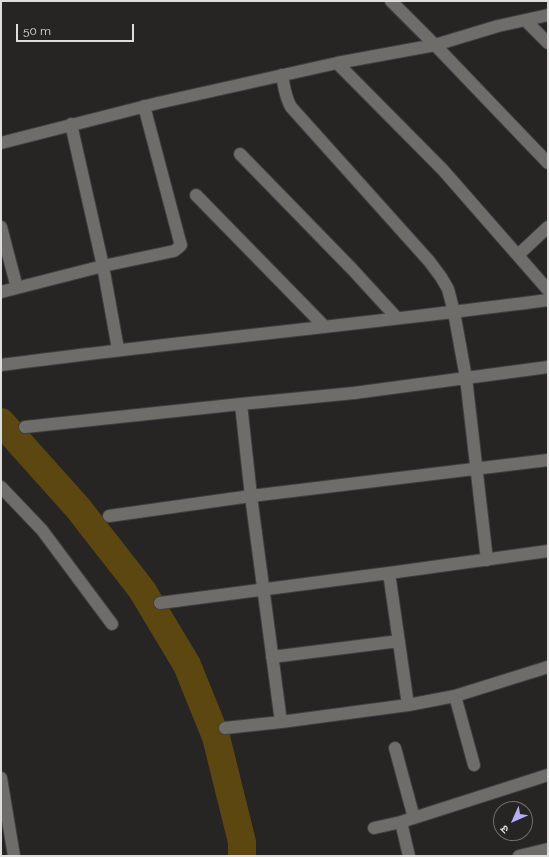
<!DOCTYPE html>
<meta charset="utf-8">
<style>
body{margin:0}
#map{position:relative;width:549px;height:857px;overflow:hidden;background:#262523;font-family:Raleway,"Noto Sans Devanagari",sans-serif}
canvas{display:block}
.frame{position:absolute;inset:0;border:2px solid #dededc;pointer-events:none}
.north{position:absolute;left:493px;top:801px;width:40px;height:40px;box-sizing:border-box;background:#262523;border:1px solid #706f6d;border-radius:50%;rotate:225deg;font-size:11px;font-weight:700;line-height:16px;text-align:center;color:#dededc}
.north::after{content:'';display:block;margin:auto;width:14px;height:18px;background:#b3adf9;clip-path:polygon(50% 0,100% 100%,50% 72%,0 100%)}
.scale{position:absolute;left:16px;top:24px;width:118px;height:18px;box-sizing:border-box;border:2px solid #dededc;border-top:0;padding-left:5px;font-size:12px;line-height:14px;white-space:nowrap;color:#dededc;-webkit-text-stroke:3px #262523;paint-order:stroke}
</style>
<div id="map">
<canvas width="549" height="857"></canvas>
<div class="frame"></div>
<div class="north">उ</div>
<div class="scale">50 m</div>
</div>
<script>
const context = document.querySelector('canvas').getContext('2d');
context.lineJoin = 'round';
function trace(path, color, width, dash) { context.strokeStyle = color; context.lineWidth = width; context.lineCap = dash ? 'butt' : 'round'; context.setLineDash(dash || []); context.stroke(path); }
const river = new Path2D(`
 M1,422L78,508L142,590L187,665L216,737L242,842V856`);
const street = new Path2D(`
 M391,1L435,45L548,163
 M526,21L548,43
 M337,63L443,170L548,290
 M282,75C284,86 285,97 291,107L429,261L441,277L448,289L454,312L466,378L487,560
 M71,124L103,266L118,349
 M1,143L158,103L337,63L435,45L498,26L548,15
 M240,154L352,269L397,318
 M196,195L325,327
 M1,227L17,288
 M518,255L548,227
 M1,292L103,266L174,251L178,248L181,245L180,242L144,106
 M1,365C183,341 366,324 548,300
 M241,404L251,496L281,722
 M25,427L241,404L354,393L548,367
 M1,487L42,530L112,624
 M109,516L251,496L548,460
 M389,573L408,705
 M160,603L389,573L548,551
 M272,657L399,641
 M455,696L474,765
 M225,728L281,722L408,705L455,696L548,667
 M395,748L414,818
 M1,778L14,856
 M401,822L409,856
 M374,828L401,822L548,775
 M519,856L548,849`);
trace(river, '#5b470f', 28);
trace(street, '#41403e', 14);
trace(street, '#6e6d6a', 12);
</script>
